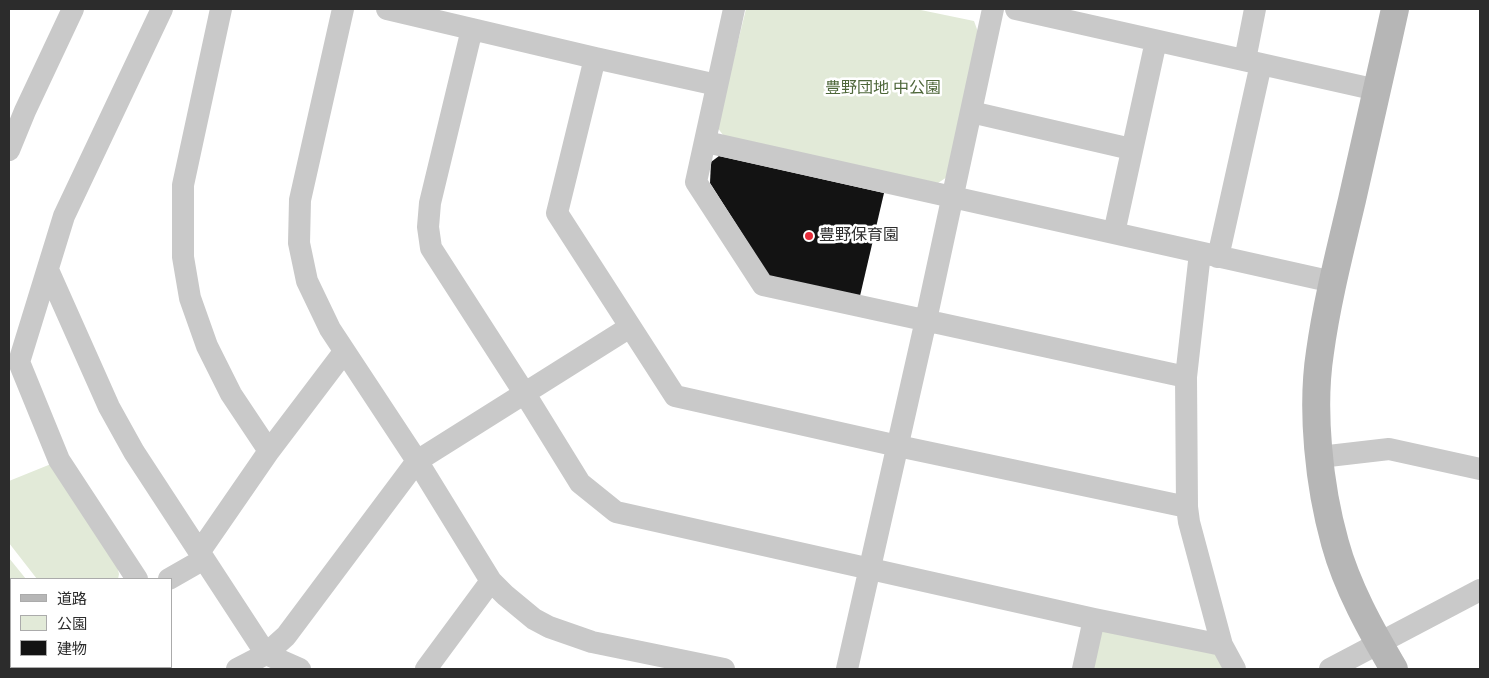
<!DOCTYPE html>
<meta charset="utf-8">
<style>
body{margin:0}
#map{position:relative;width:1489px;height:678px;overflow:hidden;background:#fff;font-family:"Fira Sans Condensed","Noto Sans JP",sans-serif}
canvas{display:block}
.frame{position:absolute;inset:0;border:10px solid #2c2c2c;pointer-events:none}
.legend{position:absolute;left:10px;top:578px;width:162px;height:90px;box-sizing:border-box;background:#fff;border:1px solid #ababab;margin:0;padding:6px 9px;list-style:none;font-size:15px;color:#2c2c2c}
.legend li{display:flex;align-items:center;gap:10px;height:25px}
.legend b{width:25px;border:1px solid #ababab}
</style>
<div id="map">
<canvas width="1489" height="678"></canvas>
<div class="frame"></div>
<ul class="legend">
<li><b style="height:6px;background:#b6b6b6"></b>道路</li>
<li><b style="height:14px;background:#e2ead8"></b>公園</li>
<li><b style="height:14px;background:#131313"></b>建物</li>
</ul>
</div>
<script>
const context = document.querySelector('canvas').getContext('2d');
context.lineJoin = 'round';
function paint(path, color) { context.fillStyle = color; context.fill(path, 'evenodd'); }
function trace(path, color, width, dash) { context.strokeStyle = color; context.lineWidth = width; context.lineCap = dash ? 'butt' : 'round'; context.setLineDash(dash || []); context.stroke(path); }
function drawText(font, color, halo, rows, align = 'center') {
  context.font = font + ' "Fira Sans Condensed","Noto Sans JP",sans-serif'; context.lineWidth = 5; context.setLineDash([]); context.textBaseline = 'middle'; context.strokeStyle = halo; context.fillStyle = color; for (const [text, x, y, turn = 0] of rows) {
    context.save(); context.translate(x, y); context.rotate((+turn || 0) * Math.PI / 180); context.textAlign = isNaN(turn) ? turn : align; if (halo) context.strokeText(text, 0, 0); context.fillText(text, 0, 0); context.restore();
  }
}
const green = new Path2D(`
 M746,9H916L974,21L978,32L947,177L938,183L726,139L717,127Z
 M51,464L115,557L119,574L118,579H37L9,543V481Z
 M9,558L26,579H11V667H106V669H9Z
 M1099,630L1216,654L1224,669H1090Z`);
const building = new Path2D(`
 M719,156L884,193L860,296L771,279L710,183L711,162Z`);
const street = new Path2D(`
 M221,9L183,185V257L190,298L207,346L231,394L269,451
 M343,9L300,200L299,243L307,281L330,329L419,464L491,581L505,595L534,619L549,627L592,642L724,669
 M387,9L595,58L717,85
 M734,9L696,182L763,285L1186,377
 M1016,9L1377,90
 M472,29L430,203L428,227L431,248L525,394L580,483L616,512L1094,619L1222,645
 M595,58L557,213L675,396L898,446L1187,507
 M1245,60L1255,9
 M971,112L1131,149
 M706,142L1333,282
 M9,150L25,111L73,9
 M1114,233L1156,41
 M1200,253L1186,377L1187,507L1189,522L1222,645L1235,669
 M1218,257L1261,64
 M48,270L109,407L134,452L266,654L300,669
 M1320,457L1389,449L1480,469
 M200,551L269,451L344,352
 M137,579L59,460L19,362L64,216L162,9
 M169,579L204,559
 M123,667L125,669
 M237,669L266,654L286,636L417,461L630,327
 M426,669L491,581
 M847,669L926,320L993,9
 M1083,669L1094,619
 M1330,669L1480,590`);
const secondary = new Path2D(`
 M1394,669C1371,630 1347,587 1335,543C1319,486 1311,410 1320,352C1327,301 1340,251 1352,200C1366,137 1381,73 1395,9`);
const markers = [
 [809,236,5,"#e52b39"]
];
const parkNames = [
 ["豊野団地 中公園",883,89]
];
const poiNames = [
 ["豊野保育園",819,236]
];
paint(green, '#e2ead8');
paint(building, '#131313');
trace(street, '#c9c9c9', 22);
trace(secondary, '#b6b6b6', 28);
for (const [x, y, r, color] of markers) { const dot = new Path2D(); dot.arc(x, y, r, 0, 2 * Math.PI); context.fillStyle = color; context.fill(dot); trace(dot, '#fff', 2); }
drawText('16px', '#4e673a', '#fff', parkNames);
drawText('16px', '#2c2c2c', '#fff', poiNames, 'left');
</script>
